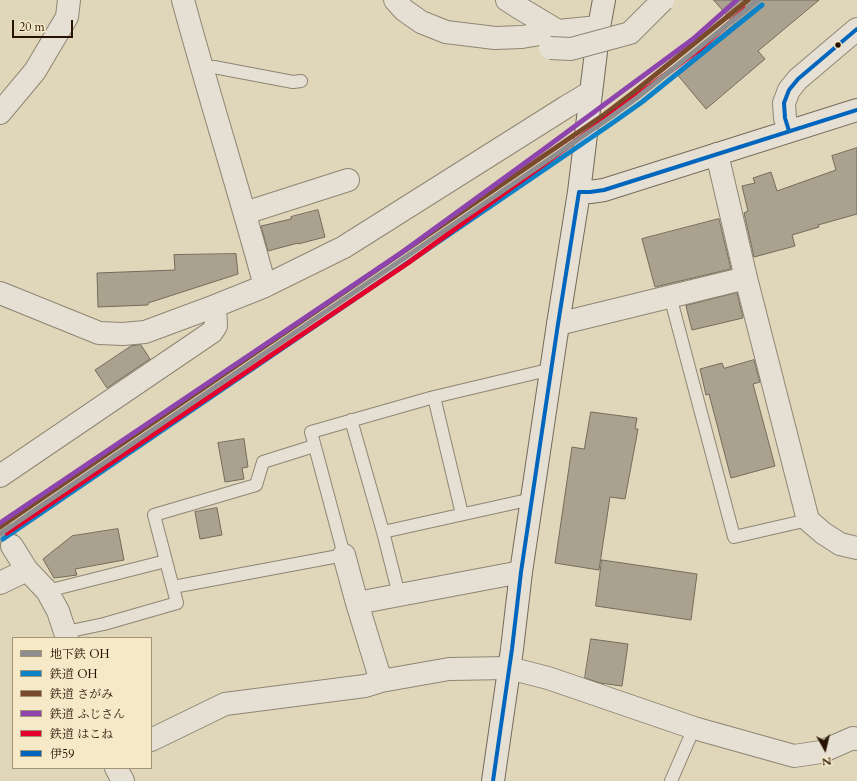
<!DOCTYPE html>
<meta charset="utf-8">
<style>
body{margin:0}
#map{position:relative;width:857px;height:781px;overflow:hidden;background:#e0d6ba;font-family:Cardo,"Noto Serif JP",serif}
canvas{display:block}
.legend{position:absolute;left:12px;top:637px;width:140px;height:132px;box-sizing:border-box;background:#f5e9c8;border:1px solid #a39378;margin:0;padding:5px 7px;list-style:none;font-size:12px;color:#281201}
.legend li{display:flex;align-items:center;gap:8px;height:20px}
.legend b{width:20px;border:1px solid #a39378}
.north{position:absolute;left:805px;top:729px;width:40px;height:40px;-webkit-text-stroke:3px #f5e9c8;paint-order:stroke;rotate:172deg;font-size:11px;font-weight:700;line-height:16px;text-align:center;color:#281201}
.north::after{content:'';display:block;margin:auto;width:14px;height:18px;background:#281201;clip-path:polygon(50% 0,100% 100%,50% 72%,0 100%)}
.scale{position:absolute;left:12px;top:20px;width:61px;height:18px;box-sizing:border-box;border:2px solid #281201;border-top:0;padding-left:5px;font-size:12px;line-height:14px;white-space:nowrap;color:#281201;-webkit-text-stroke:3px #f5e9c8;paint-order:stroke}
</style>
<div id="map">
<canvas width="857" height="781"></canvas>
<ul class="legend">
<li><b style="height:5px;background:#8e8e90"></b>地下鉄 OH</li>
<li><b style="height:5px;background:#0d82c7"></b>鉄道 OH</li>
<li><b style="height:5px;background:#7a4b2a"></b>鉄道 さがみ</li>
<li><b style="height:5px;background:#8e44ad"></b>鉄道 ふじさん</li>
<li><b style="height:5px;background:#e4002b"></b>鉄道 はこね</li>
<li><b style="height:5px;background:#0065bd"></b>伊59</li>
</ul>
<div class="north">N</div>
<div class="scale">20 m</div>
</div>
<script>
const context = document.querySelector('canvas').getContext('2d');
context.lineJoin = 'round';
function paint(path, color) { context.fillStyle = color; context.fill(path, 'evenodd'); }
function trace(path, color, width, dash) { context.strokeStyle = color; context.lineWidth = width; context.lineCap = dash ? 'butt' : 'round'; context.setLineDash(dash || []); context.stroke(path); }
const building = new Path2D(`
 M714,0H819L758,51L765,59L706,109L676,73L734,24Z
 M857,148V214L818,225L819,227L792,235L795,246L754,257L744,213L748,211L742,186L755,183L753,178L771,172L777,191L836,170L832,156Z
 M318,210L325,237L298,244V243L268,251L261,226L291,219V217Z
 M719,219L731,269L655,287L642,239Z
 M236,254L238,274L148,303V305L98,307L97,273L175,270L174,255Z
 M737,293L743,318L692,330L686,306Z
 M141,345L150,359L107,388L95,370L131,346Z
 M754,360L760,382L753,384L775,466L731,478L709,394L706,395L700,369L722,363L724,368Z
 M591,412L637,418L635,429H638L625,499L610,497L599,570L555,563L572,447L584,449Z
 M244,439L248,467L242,468L244,479L225,482L218,443Z
 M217,508L222,535L200,539L195,512Z
 M118,529L124,560L75,569L77,575L54,578L43,559L72,536Z
 M602,560L697,574L691,620L596,606Z
 M591,639L628,644L622,686L600,683L585,678Z`);
const streetTunnel = new Path2D(`
 M0,529L12,546`);
const lane = new Path2D(`
 M201,68L214,67L293,82L301,81
 M670,296L734,537L808,520
 M434,397L462,514
 M351,420L383,532L399,595
 M383,532L532,499
 M173,587L344,555L311,432L434,397L552,369
 M47,591L166,561
 M66,632L104,624L177,603L154,515L256,485L263,462L314,446
 M671,781L694,728`);
const street = new Path2D(`
 M183,0C209,96 239,190 265,286
 M395,0L404,10L421,22L446,32L495,38L522,37L558,31
 M507,0L518,7L558,31L599,27
 M0,113L35,71L67,17L69,0
 M789,131L785,118L784,103L789,90L798,79L857,29
 M717,154L746,278L808,520L823,533L840,544L857,548
 M245,213L348,180
 M0,293L99,333L123,334L145,332L215,306L265,286L344,247L566,107L591,92
 M558,324L746,278
 M0,476L212,332L216,326L215,306
 M12,546L27,570L47,591L58,611L67,638
 M344,555L357,603L381,681
 M0,583L27,570
 M357,603L521,572
 M151,740L225,704L365,686L381,681L449,669L509,668L548,678L694,728L794,756L821,752L853,738L857,739
 M116,768L123,781`);
const secondary = new Path2D(`
 M579,192H590L604,190L857,110
 M493,781L512,649L521,572L558,324L579,192L599,27L604,0`);
const streetBridge = new Path2D(`
 M550,48L571,49L630,33L663,0`);
const bus1 = new Path2D(`
 M789,131L785,118L784,103L789,90L798,79L857,29
 M579,192H590L604,190L857,110
 M493,781L512,649L521,572L558,324L579,192`);
const rail1 = new Path2D(`
 M3,539L611,124L642,102L762,5`);
const rail2 = new Path2D(`
 M0,527L605,114L634,92L748,0`);
const rail3 = new Path2D(`
 M0,523L401,253L540,152L693,39L737,0`);
const rail4 = new Path2D(`
 M7,533L408,263L547,162L700,49L745,9`);
const metro1 = new Path2D(`
 M0,534L608,119L638,97L758,0`);
const markers = [
 [838,45,3.5,"#281201"]
];
paint(building, '#aaa28f');
trace(building, '#746b5b', 1);
trace(streetTunnel, '#bbaf95', 22, [22, 11]);
trace(lane, '#8e8674', 14);
trace(street, '#8e8674', 24);
trace(secondary, '#746b5b', 24);
trace(lane, '#e5e0d3', 12);
trace(street, '#e5e0d3', 22);
trace(secondary, '#e5e0d3', 22);
trace(streetBridge, '#8e8674', 24, []);
trace(streetBridge, '#e5e0d3', 22);
trace(bus1, '#0065bd', 4);
trace(rail1, '#0d82c7', 5);
trace(rail2, '#7a4b2a', 5);
trace(rail3, '#8e44ad', 5);
trace(rail4, '#e4002b', 5);
trace(metro1, '#8e8e90', 5);
for (const [x, y, r, color] of markers) { const dot = new Path2D(); dot.arc(x, y, r, 0, 2 * Math.PI); context.fillStyle = color; context.fill(dot); trace(dot, '#f5e9c8', 1.5); }
</script>
